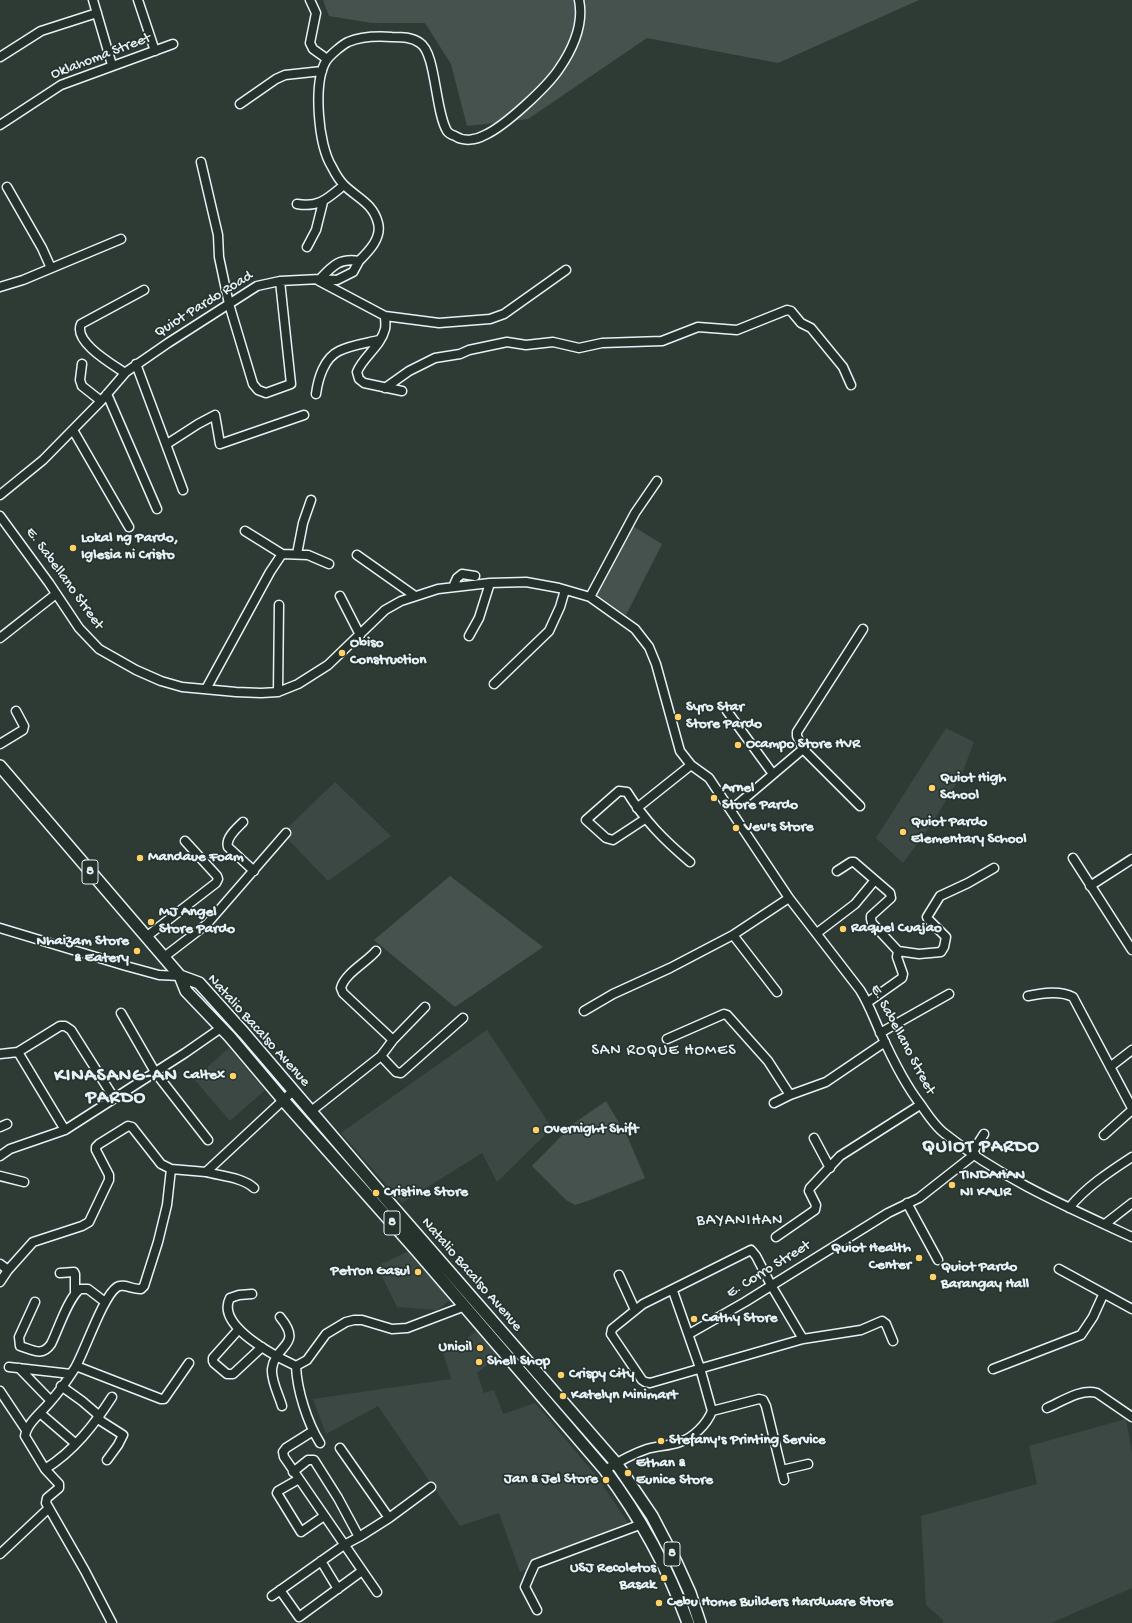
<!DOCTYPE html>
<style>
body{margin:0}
canvas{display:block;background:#2e3b35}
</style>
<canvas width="1132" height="1623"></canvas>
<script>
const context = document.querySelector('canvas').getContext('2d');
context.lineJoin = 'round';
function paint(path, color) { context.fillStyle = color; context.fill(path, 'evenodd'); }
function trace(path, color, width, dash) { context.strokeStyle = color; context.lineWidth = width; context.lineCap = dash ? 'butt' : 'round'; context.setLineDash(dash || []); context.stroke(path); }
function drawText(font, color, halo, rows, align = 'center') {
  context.font = font + ' "Gochi Hand",sans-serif'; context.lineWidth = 3.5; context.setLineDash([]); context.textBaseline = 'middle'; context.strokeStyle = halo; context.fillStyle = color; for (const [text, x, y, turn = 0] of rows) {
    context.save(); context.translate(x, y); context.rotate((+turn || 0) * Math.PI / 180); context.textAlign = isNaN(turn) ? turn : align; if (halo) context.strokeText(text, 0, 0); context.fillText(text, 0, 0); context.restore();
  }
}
const built = new Path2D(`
 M946,728L974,742L961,776L931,825L903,863L876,838Z
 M335,782L391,836L328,881L282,833Z
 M487,1030L552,1128L497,1182L482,1153L402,1203L341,1133Z
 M229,1048L265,1090L230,1121L194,1079Z
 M409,1251L450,1300L437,1310L397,1307L377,1266Z
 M477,1330L499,1356L477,1373L484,1393L494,1390L503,1414L535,1403L598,1478L630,1526L520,1572L499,1513L460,1526L378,1406L326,1434L313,1399L451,1379L442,1348L463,1342Z
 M1126,1419L1132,1453V1588L1051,1623H943V1620L926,1605L921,1516L1037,1484L1029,1446Z`);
const green = new Path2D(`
 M323,0H919L778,63L647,38L528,119L467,126L451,64L425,23H372L329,16Z
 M631,525L662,544L626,615L596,594Z
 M450,876L543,947L455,1007L374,940Z
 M606,1101L628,1138L645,1178L590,1200L575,1205L566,1200L532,1166L573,1124Z`);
const minor = new Path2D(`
 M93,0L112,65
 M138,0L155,51
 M310,0L316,13L310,43L313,49L327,59
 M0,57L41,31L97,13
 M240,104L276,79L285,75L322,71
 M0,125L61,85L173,44
 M201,162L218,235L219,257L229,304L253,384L258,390L266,393L291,384L280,281
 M7,187L42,248L51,268
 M297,204C319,208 328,198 344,185
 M307,247L316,230L323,202
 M320,279C333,265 340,258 359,261C369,251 382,238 378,223C373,203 357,198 344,185C339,180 335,173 332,167C318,145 313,83 326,61C330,55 342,45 348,42C362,36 378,36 392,37C402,37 412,37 420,43C436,53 435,111 447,131C449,134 452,135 455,136C464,142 476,140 485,135C505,126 547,87 559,69C572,50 584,24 579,0
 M319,281L385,316L439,323L490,319L504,314L566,270
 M0,287L23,280L121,239
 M385,316C385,320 386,325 385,329C381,346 363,357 357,372L359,379L364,383L402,391
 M82,364L80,380L82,386L101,401
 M136,364L183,490
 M125,373C112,364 73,342 81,324L144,290
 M385,388L409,371L435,358L460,354L469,350L507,342L526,345L553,342L579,348L602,343L662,341L698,327L737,330L787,310L791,311L801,323L811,328L843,367L851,385
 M107,394L157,509
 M316,394C318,379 324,358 339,351C351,345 367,343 379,340
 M73,430L129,527
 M167,444L198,424L215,415L220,444L304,415
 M0,495L43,460L101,401L126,372L168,343L257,286L280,281L320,279L337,280L353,272L359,261
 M0,516L49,583L79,628L99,649L136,670L161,681L182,687L236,692L261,693L278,692L298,684L328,665L385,610L401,601L438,589L490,583L526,582L559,588L590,597L635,629L649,647L656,664L680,751L691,765L709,778L789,898L860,990C869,1004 874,1019 881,1034C891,1056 906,1086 921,1105C927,1114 935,1126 944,1133C1000,1178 1067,1207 1132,1237
 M245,531L282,554L308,555L329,564
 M297,554L303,523L311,500
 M357,555L415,596
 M453,587L457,578L462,574L475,576
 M340,596L360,635
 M590,597L635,513L657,481
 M469,636L479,618L490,583
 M0,638L56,594
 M494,684L549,631L560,607L565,590
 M206,689L270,572L282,554
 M278,692L279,605
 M727,711L773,774
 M0,744L23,730L24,726L16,711
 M860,806L803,749L797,736V732L863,629
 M637,808L691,765
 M731,810L803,749
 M645,819L613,840L606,838L586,820L619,791L627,792C645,821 664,840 690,862
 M243,822C237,828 225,838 228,847L254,871
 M1073,858L1132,950
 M837,871L851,862H854L890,893L891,898L871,916V919L872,923L898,951L919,954L941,952L944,947L946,937L928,919L927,917L940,896L968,883L994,868
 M1090,886L1132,859
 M0,928L126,966L159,975L180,976
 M817,933L855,904L875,880
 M733,935L777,992
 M146,937L216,883L218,879L217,876L185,841
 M376,951C367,962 344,974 341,988L343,993L393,1040
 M164,957L207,924L286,833
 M1028,996C1042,993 1060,990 1073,997L1132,1108
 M868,1002L902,978L903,974L897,957L898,951
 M584,1011L613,994L670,968L733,935L789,898
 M121,1013L155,1072L208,1140
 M880,1033L949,994
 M667,1039L724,1014L727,1015L768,1061L790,1095
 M18,1052L65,1130
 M0,1054L18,1052L60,1026H65L71,1030L114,1098
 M381,1056L396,1072L401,1073L463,1018
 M1110,1067L1132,1050
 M774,1103L790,1095L826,1082L885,1042
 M310,1112L381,1056L393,1040L425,1007
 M0,1127L7,1124
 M1104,1135L1132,1110
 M814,1138L830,1168
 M972,1153L984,1134
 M0,1156L10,1149L65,1130L185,1053L221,1028
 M206,1172C220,1176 242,1177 254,1188
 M0,1176L24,1182
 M907,1203L938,1260
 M1069,1208C1086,1187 1109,1172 1132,1157
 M1105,1224L1132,1203
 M776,1237L815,1210L816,1205L809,1191L810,1188L840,1156L920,1105
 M0,1264L8,1270
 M1059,1269L1132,1309
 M60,1273L74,1272L75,1274V1292
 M619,1275L635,1310
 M0,1282L8,1270L33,1242L82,1226L89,1222L109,1180V1175L96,1150V1147L99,1144L128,1126L132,1127L161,1164L171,1169L206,1172L293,1091
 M252,1294L239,1295L230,1298C215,1326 277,1357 296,1366
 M35,1302L19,1337L20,1346C33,1350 42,1357 51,1344C58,1330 68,1298 80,1289H88L105,1302
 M280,1317C304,1346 275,1344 272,1369C271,1381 279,1395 282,1406
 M239,1329L213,1358V1361L214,1363L227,1374H233L262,1347
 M689,1334L745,1302L888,1213L919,1198L975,1154
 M803,1339L771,1285L756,1256L751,1250L643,1304L612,1329L611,1334L642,1380L645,1382L650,1383L803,1339L861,1330L882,1321L886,1324L893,1341
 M76,1366L161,1399H164L189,1363
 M9,1367L71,1374
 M19,1368L51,1401
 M993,1369L1081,1335L1093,1317L1103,1295
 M61,1386L82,1401L96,1413L101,1421L123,1435L118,1445L107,1460
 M0,1391L26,1430
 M1047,1408C1061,1402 1081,1388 1097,1393L1132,1417
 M712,1411L759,1399L763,1400L766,1406L784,1480
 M40,1413L76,1444
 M313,1431L286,1448L283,1452L284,1457L377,1592
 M320,1443C307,1422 297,1390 296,1366L307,1360L326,1334L346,1322L354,1320H362L392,1329L407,1328L465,1306
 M340,1448L389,1518
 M45,1469C74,1451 94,1425 112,1397
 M605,1470C618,1462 632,1454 647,1449C657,1446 669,1446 680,1442C693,1438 707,1424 712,1411L700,1368L673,1291
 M782,1470L808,1464
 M293,1472L308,1460H314L338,1498L359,1537
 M299,1479L278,1491L277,1493L301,1532L324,1516
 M0,1554L49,1508
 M321,1561L338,1589
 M280,1590L299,1617L362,1571
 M272,1596L344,1545L359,1537L389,1518L431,1487
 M537,1610L525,1587L530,1575L535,1564L642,1524
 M112,1623L85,1571L46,1503L47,1498L59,1488V1484L45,1469L25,1436C27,1423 42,1412 50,1402C59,1392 68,1379 75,1368C85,1351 103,1296 117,1287C123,1283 134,1290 141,1289L144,1286L158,1242L167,1205L171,1169`);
const major = new Path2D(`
 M0,766L180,976L186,991L230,1037L284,1101L417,1251L605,1470C640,1517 668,1568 688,1623
 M180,976L199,983L244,1033L386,1199L616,1463L652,1516L676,1562L690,1593L700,1623`);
const markers = [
 [73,548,4,"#ffd166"],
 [342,653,4,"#ffd166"],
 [678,717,4,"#ffd166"],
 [738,745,4,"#ffd166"],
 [932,788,4,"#ffd166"],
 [714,798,4,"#ffd166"],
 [736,828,4,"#ffd166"],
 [903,832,4,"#ffd166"],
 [140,858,4,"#ffd166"],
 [151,922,4,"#ffd166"],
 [843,929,4,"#ffd166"],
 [137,951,4,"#ffd166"],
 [233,1076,4,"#ffd166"],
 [536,1130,4,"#ffd166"],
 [952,1185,4,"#ffd166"],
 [376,1193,4,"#ffd166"],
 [919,1258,4,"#ffd166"],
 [418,1272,4,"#ffd166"],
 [933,1277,4,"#ffd166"],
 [694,1319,4,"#ffd166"],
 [480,1348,4,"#ffd166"],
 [479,1362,4,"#ffd166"],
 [561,1375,4,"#ffd166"],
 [563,1396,4,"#ffd166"],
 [661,1441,4,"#ffd166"],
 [628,1473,4,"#ffd166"],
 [606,1480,4,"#ffd166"],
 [664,1578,4,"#ffd166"],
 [659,1603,4,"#ffd166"]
];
const shields = [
 [90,872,16],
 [392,1223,16],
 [672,1554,16]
];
const shieldNames = [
 ["8",90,872],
 ["8",392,1223],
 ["8",672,1554]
];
const streetNames = [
 ["Oklahoma Street",101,57,-21],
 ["Quiot Pardo Road",204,305,-32],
 ["E. Sabellano Street",64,579,54],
 ["Natalio Bacalso Avenue",258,1031,48],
 ["E. Sabellano Street",902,1040,62],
 ["E. Corro Street",769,1270,-32],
 ["Natalio Bacalso Avenue",471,1275,49]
];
const poiNames = [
 ["Lokal ng Pardo,",81,539],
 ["Iglesia ni Cristo",81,556],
 ["Obiso",350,644],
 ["Construction",350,661],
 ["Syro Star",686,708],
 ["Store Pardo",686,725],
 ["Ocampo Store HVR",746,745],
 ["Quiot High",940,779],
 ["School",940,796],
 ["Arnel",722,789],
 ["Store Pardo",722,806],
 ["Quiot Pardo",911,823],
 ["Elementary School",911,840],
 ["Vev's Store",744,828],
 ["Mandaue Foam",148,858],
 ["MJ Angel",159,913],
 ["Store Pardo",159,930],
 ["Raquel Cuajao",851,929],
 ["Nhaizam Store",129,942,"right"],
 ["& Eatery",129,959,"right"],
 ["Caltex",225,1076,"right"],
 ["Overnight Shift",544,1130],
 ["TINDAHAN",960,1176],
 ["NI KALIR",960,1193],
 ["Cristine Store",384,1193],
 ["Quiot Health",911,1249,"right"],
 ["Center",911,1266,"right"],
 ["Quiot Pardo",941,1268],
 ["Barangay Hall",941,1285],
 ["Petron Gasul",410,1272,"right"],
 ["Cathy Store",702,1319],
 ["Unioil",472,1348,"right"],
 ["Shell Shop",487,1362],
 ["Crispy City",569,1375],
 ["Katelyn Minimart",571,1396],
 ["Stefany's Printing Service",669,1441],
 ["Ethan &",636,1464],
 ["Eunice Store",636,1481],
 ["Jan & Jel Store",598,1480,"right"],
 ["USJ Recoletos",656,1569,"right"],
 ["Basak",656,1586,"right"],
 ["Cebu Home Builders Hardware Store",667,1603]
];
const neighbourhoodNames = [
 ["SAN ROQUE HOMES",664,1052],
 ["BAYANIHAN",740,1222]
];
const districtNames = [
 ["KINASANG-AN",116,1077],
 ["PARDO",116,1099],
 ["QUIOT PARDO",981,1148]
];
paint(built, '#3b4843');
paint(green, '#45524e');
trace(minor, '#e8f1f8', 11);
trace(major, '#e8f1f8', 14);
trace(minor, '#26332d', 8);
trace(major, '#26332d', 11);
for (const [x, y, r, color] of markers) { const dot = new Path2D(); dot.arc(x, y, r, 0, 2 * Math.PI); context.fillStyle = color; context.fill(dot); trace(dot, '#26332d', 1.5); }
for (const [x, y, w] of shields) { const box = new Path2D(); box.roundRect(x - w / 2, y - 12, w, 24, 3); context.fillStyle = '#26332d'; context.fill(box); trace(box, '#e8f1f8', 1); }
drawText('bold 14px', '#e8f1f8', null, shieldNames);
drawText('15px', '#e8f1f8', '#26332d', streetNames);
drawText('bold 15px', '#e8f1f8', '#26332d', poiNames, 'left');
context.letterSpacing = '1px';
drawText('16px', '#e8f1f8', '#26332d', neighbourhoodNames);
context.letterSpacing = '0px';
context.letterSpacing = '1px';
drawText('bold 19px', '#e8f1f8', '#26332d', districtNames);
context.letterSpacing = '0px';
</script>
